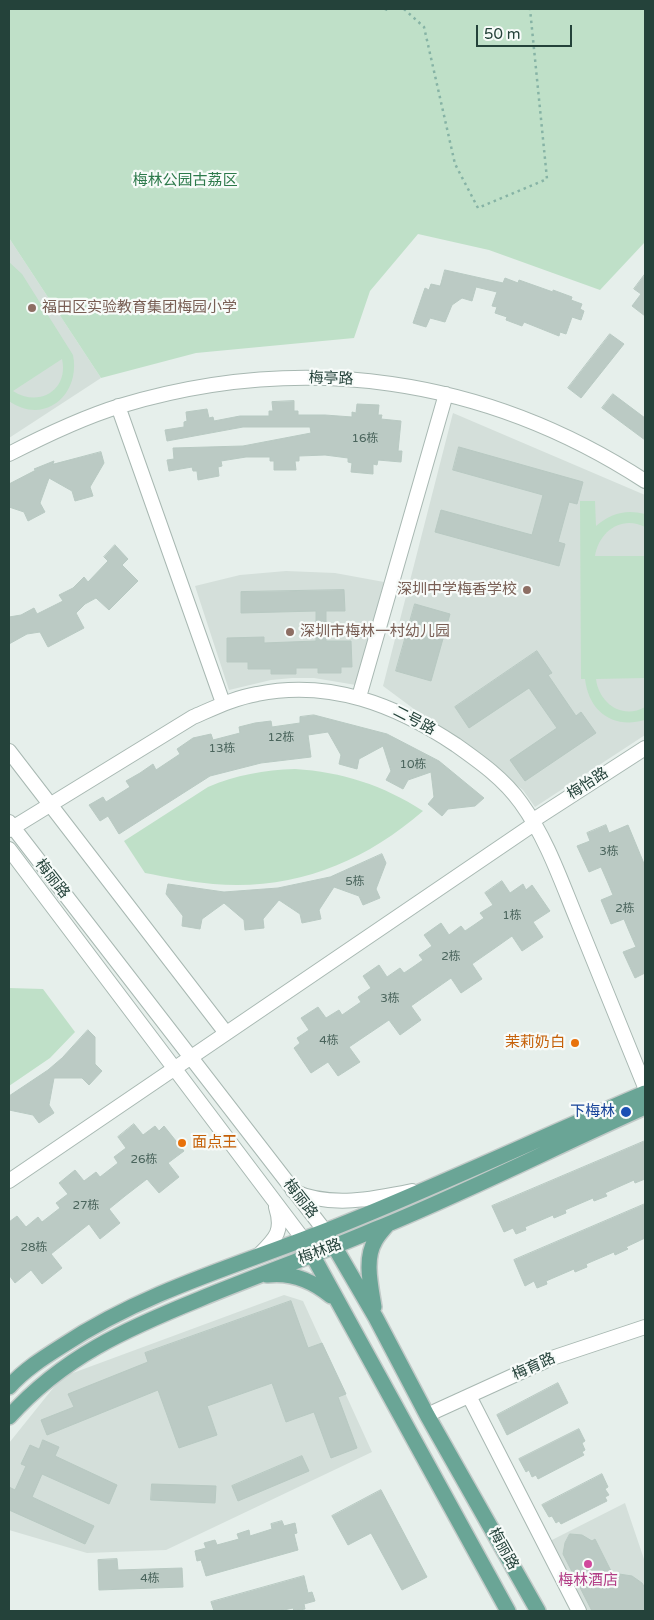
<!DOCTYPE html>
<meta charset="utf-8">
<style>
body{margin:0}
#map{position:relative;width:654px;height:1620px;overflow:hidden;background:#e6efeb;font-family:"Varela Round",sans-serif}
canvas{display:block}
.frame{position:absolute;inset:0;border:10px solid #24423a;pointer-events:none}
.scale{position:absolute;left:476px;top:25px;width:96px;height:22px;box-sizing:border-box;border:2px solid #24423a;border-top:0;padding-left:6px;font-size:15px;line-height:18px;white-space:nowrap;color:#24423a;-webkit-text-stroke:4px #f7fbf9;paint-order:stroke}
</style>
<div id="map">
<canvas width="654" height="1620"></canvas>
<div class="frame"></div>
<div class="scale">50 m</div>
</div>
<script>
const context = document.querySelector('canvas').getContext('2d');
context.lineJoin = 'round';
function paint(path, color) { context.fillStyle = color; context.fill(path, 'evenodd'); }
function trace(path, color, width, dash) { context.strokeStyle = color; context.lineWidth = width; context.lineCap = dash ? 'butt' : 'round'; context.setLineDash(dash || []); context.stroke(path); }
function drawText(font, color, halo, rows, align = 'center') {
  context.font = font + ' "Varela Round","Noto Sans SC",sans-serif'; context.lineWidth = 4.5; context.setLineDash([]); context.textBaseline = 'middle'; context.strokeStyle = halo; context.fillStyle = color; for (const [text, x, y, turn = 0] of rows) {
    context.save(); context.translate(x, y); context.rotate((+turn || 0) * Math.PI / 180); context.textAlign = isNaN(turn) ? turn : align; if (halo) context.strokeText(text, 0, 0); context.fillText(text, 0, 0); context.restore();
  }
}
const built = new Path2D(`
 M9,238L101,378L9,438Z
 M453,413L645,495V735L535,807L523,790L383,686Z
 M286,571L335,573L384,582L356,685L314,678H292L271,680L229,690L195,586L240,575Z
 M284,1295L303,1301L372,1452L166,1550L87,1553L9,1530V1443L62,1377Z
 M625,1503L645,1562V1611H583L548,1542Z`);
const green = new Path2D(`
 M9,9H645V242L600,290L489,250L418,234L370,291L354,338L196,353L101,378L9,238Z
 M9,262L22,274L73,355C81,395 44,426 9,401V385L10,386L9,384ZM62,359C69,390 39,408 13,391Z
 M580,501H595L596,526C611,513 626,509 645,514V527C622,515 599,531 595,556H645V678L596,679C599,703 622,720 645,707V720C613,729 589,712 585,679H581Z
 M295,769C342,772 383,785 423,811C363,863 293,891 213,884C190,882 167,877 145,873L124,841L208,787C236,775 264,770 295,769Z
 M9,988L43,989L75,1032L50,1058L9,1086Z`);
const building = new Path2D(`
 M445,270L503,283L505,278L518,283L519,280L553,292V290L572,297L571,300L582,304L580,309L584,311L581,320L572,317L566,334L560,332L559,336L524,322L522,326L506,320L507,317L495,313L497,307L492,306L497,292L476,287L472,301L462,298L452,305L445,322L430,318L426,327L413,323L425,288L429,290L431,284L440,286Z
 M645,274V316L632,306L641,294L634,289Z
 M610,334L624,344L581,398L568,388Z
 M613,394L645,418V440L602,408Z
 M294,401V411H298V415H325L352,417V412L356,413L357,404L379,405L378,415H382L381,419L401,421L398,451H402L401,462L378,460L377,465L373,464V474L351,472L352,463L348,462V458L325,455L299,456V461H295L296,470H274V461H270V457H246L221,461L222,466L218,467L219,476L198,480L197,471H193L192,467L169,471L167,460L174,459L173,448L243,446L311,433L310,427H243L167,441L165,430L184,427V422L187,421L186,412L207,409L209,418L213,417L214,421L240,416H269V411H273L272,402Z
 M459,447L583,482L577,504L569,502L558,542L565,544L559,566L435,532L441,510L532,535L543,495L453,470Z
 M101,452L104,463L90,487L93,496L75,501L72,491L49,478L40,503L45,512L28,521L24,512L9,507V484L36,470L34,469L54,461L53,464Z
 M115,545L128,559L122,565L138,581L109,610L96,598L85,604L76,613L84,628L48,647L40,632L27,634L9,644V617L21,615L34,608L37,614L63,601L59,595L73,588L84,577L88,582L108,561L104,557Z
 M344,590L345,611H326V641H351L352,667H341V673H318V668H296V674H271V669H248V662H227V638L264,637V643L316,641V611L241,613V592Z
 M415,604L450,614L431,681L396,671Z
 M537,651L552,673L548,675L576,716L581,712L596,733L525,781L510,760L557,728L529,688L469,728L455,707Z
 M314,715L387,734L439,761L484,798L475,806L448,809L442,816L428,804L434,797L431,772L408,780L403,789L386,780L391,771L383,746L359,759L357,769L339,764L341,755L328,732L308,735L311,757L261,763L210,776L119,834L108,816L100,821L89,805L103,797L106,802L130,787L126,781L140,773L153,764L156,770L180,754L177,749L193,738L211,734L213,740L240,733L239,727L255,723L271,721L272,727L300,723V717Z
 M606,825L609,833L628,825L645,866V973L635,978L623,952L636,947L629,931L624,919L611,924L601,900L613,895L608,883L601,867L589,872L577,846L590,841L587,833Z
 M382,854L386,863L376,889L380,898L363,905L359,896L334,887L319,910L321,919L302,923L300,914L279,900L263,919L264,928L245,930L244,920L224,903L202,919L200,929L182,926L183,916L166,894L168,884L224,892L278,888L330,877Z
 M502,881L510,893L523,884L526,890L532,885L550,911L533,922L543,937L522,951L512,936L495,948L472,964L482,979L461,993L451,978L411,1006L421,1020L400,1035L389,1020L349,1047L360,1062L338,1076L328,1062L311,1073L294,1048L300,1043L297,1038L309,1030L301,1018L318,1007L326,1018L339,1010L342,1015L361,1002L358,997L371,988L363,976L379,965L387,977L400,968L404,973L413,967L423,960L419,955L432,946L424,935L441,923L449,935L461,926L465,931L474,925L484,918L480,913L493,905L485,893Z
 M88,1030L95,1037V1064L102,1071L89,1085L82,1078H54L49,1105L54,1113L39,1123L33,1115L9,1110V1096L48,1070L62,1058Z
 M134,1124L143,1135L155,1126L159,1131L164,1126L184,1151L168,1163L179,1177L159,1193L147,1179L125,1196L109,1209L120,1223L100,1239L89,1224L51,1254L62,1268L42,1284L31,1270L15,1283L9,1275V1222L17,1216L26,1227L38,1217L42,1222L60,1208L56,1203L68,1194L59,1183L75,1170L84,1181L96,1172L100,1177L118,1163L114,1157L126,1148L118,1137Z
 M645,1141V1179L635,1183L634,1180L616,1188L605,1193L607,1196L594,1201L593,1198L565,1210L566,1213L554,1218L553,1215L525,1227L526,1230L516,1234L513,1228L504,1232L492,1206Z
 M645,1204V1238L626,1247L628,1249L615,1255L614,1252L586,1264L587,1267L575,1272L574,1269L546,1281L547,1284L537,1288L534,1281L525,1286L514,1260Z
 M291,1301L308,1348L322,1343L346,1394L338,1397L357,1448L331,1458L314,1412L286,1422L272,1383L207,1406L217,1435L179,1448L158,1390L47,1435L41,1420L74,1407L68,1394L148,1362L145,1353Z
 M558,1383L568,1403L507,1435L497,1415Z
 M579,1429L585,1441L582,1443L585,1450L582,1452L584,1455L538,1479L536,1475L532,1477L529,1470L526,1472L519,1459Z
 M43,1440L59,1447L55,1456L117,1485L109,1504L42,1474L32,1497L94,1526L85,1544L9,1510V1487L15,1490L26,1466L21,1464L30,1445L39,1449Z
 M302,1456L309,1471L238,1501L232,1486Z
 M602,1474L608,1487L605,1489L609,1495L605,1497L607,1501L561,1524L559,1521L556,1523L552,1516L549,1517L542,1505Z
 M152,1484L216,1486L215,1503L151,1500Z
 M381,1490L427,1577L402,1590L371,1533L348,1545L332,1516Z
 M282,1521L284,1526L295,1523L297,1533L294,1534L298,1550L206,1576L201,1560L197,1561L195,1551L206,1548L204,1543L215,1540L217,1545L239,1539L237,1534L249,1530L250,1536L272,1529L271,1524Z
 M570,1534L582,1535L592,1541L595,1539L613,1575L619,1574L632,1576L642,1583L645,1588V1611H592L563,1554L565,1543Z
 M117,1559L118,1570L182,1568L183,1587L99,1590L98,1560Z
 M304,1576L308,1593L312,1592L315,1601L304,1604L305,1609L294,1611L293,1608L279,1611H214L211,1602Z`);
const path = new Path2D(`
 M385,9L388,10
 M404,9L424,27L455,164L478,208L547,179L530,9`);
const minor = new Path2D(`
 M118,406L223,703
 M9,454C44,436 81,418 120,406C303,351 485,377 645,481
 M359,697L446,394
 M9,751L226,1033
 M532,821L645,748
 M9,822L325,1231
 M9,830L193,717C214,708 234,698 257,694C330,679 396,705 456,745C480,762 504,779 521,803C547,839 561,881 578,922C600,977 623,1032 645,1087
 M9,849L303,1239
 M9,1181L534,824
 M293,1191C330,1208 374,1199 412,1191
 M258,1256C275,1239 284,1232 276,1207
 M469,1396L579,1611
 M427,1415L552,1358L645,1327`);
const major = new Path2D(`
 M330,1239L376,1318L427,1415L538,1611
 M308,1247L508,1611
 M267,1275C291,1272 313,1281 331,1296
 M374,1307C371,1287 364,1259 375,1241C378,1235 383,1230 387,1225
 M9,1387C24,1370 43,1358 62,1346C150,1288 247,1263 343,1224C445,1183 544,1136 645,1093
 M9,1417C63,1357 126,1329 200,1299C258,1275 318,1254 376,1229C467,1192 555,1147 645,1107`);
const markers = [
 [32,308,5,"#8d6e63"],
 [527,590,5,"#8d6e63"],
 [290,632,5,"#8d6e63"],
 [575,1043,5,"#e8710a"],
 [626,1112,6,"#1a4fb4"],
 [182,1143,5,"#e8710a"],
 [588,1564,5,"#d1479c"]
];
const numberNames = [
 ["16栋",365,439],
 ["12栋",281,738],
 ["13栋",222,749],
 ["10栋",413,765],
 ["3栋",609,852],
 ["5栋",355,882],
 ["2栋",625,909],
 ["1栋",512,916],
 ["2栋",451,957],
 ["3栋",390,999],
 ["4栋",329,1041],
 ["26栋",144,1160],
 ["27栋",86,1206],
 ["28栋",34,1248],
 ["4栋",150,1579]
];
const parkNames = [
 ["梅林公园古荔区",185,181]
];
const educationNames = [
 ["福田区实验教育集团梅园小学",42,308],
 ["深圳中学梅香学校",517,590,"right"],
 ["深圳市梅林一村幼儿园",300,632]
];
const streetNames = [
 ["梅亭路",331,379,2],
 ["二号路",414,721,27],
 ["梅怡路",588,784,-33],
 ["梅丽路",52,879,52],
 ["梅丽路",300,1199,52],
 ["梅林路",320,1252,-21],
 ["梅育路",534,1367,-24],
 ["梅丽路",503,1549,61]
];
const foodNames = [
 ["茉莉奶白",565,1043],
 ["面点王",192,1143,"left"]
];
const transitNames = [
 ["下梅林",615,1112]
];
const hotelNames = [
 ["梅林酒店",588,1581]
];
paint(built, '#d4dfda');
paint(green, '#bfe0c8');
paint(building, '#bbcac4');
trace(building, '#b8c9c2', 1);
trace(minor, '#a8b8b2', 16);
trace(major, '#c2cac8', 18);
trace(path, '#86b3a5', 2.5, [2.5, 4]);
trace(minor, '#fff', 14);
trace(major, '#6aa596', 15);
for (const [x, y, r, color] of markers) { const dot = new Path2D(); dot.arc(x, y, r, 0, 2 * Math.PI); context.fillStyle = color; context.fill(dot); trace(dot, '#f7fbf9', 2); }
drawText('12px', '#4a645c', null, numberNames);
drawText('15px', '#2d7a4b', '#f7fbf9', parkNames);
drawText('15px', '#785e54', '#f7fbf9', educationNames, 'left');
drawText('15px', '#24423a', '#f7fbf9', streetNames);
drawText('15px', '#c56008', '#f7fbf9', foodNames, 'right');
drawText('15px', '#164399', '#f7fbf9', transitNames, 'right');
drawText('15px', '#b23c85', '#f7fbf9', hotelNames);
</script>
